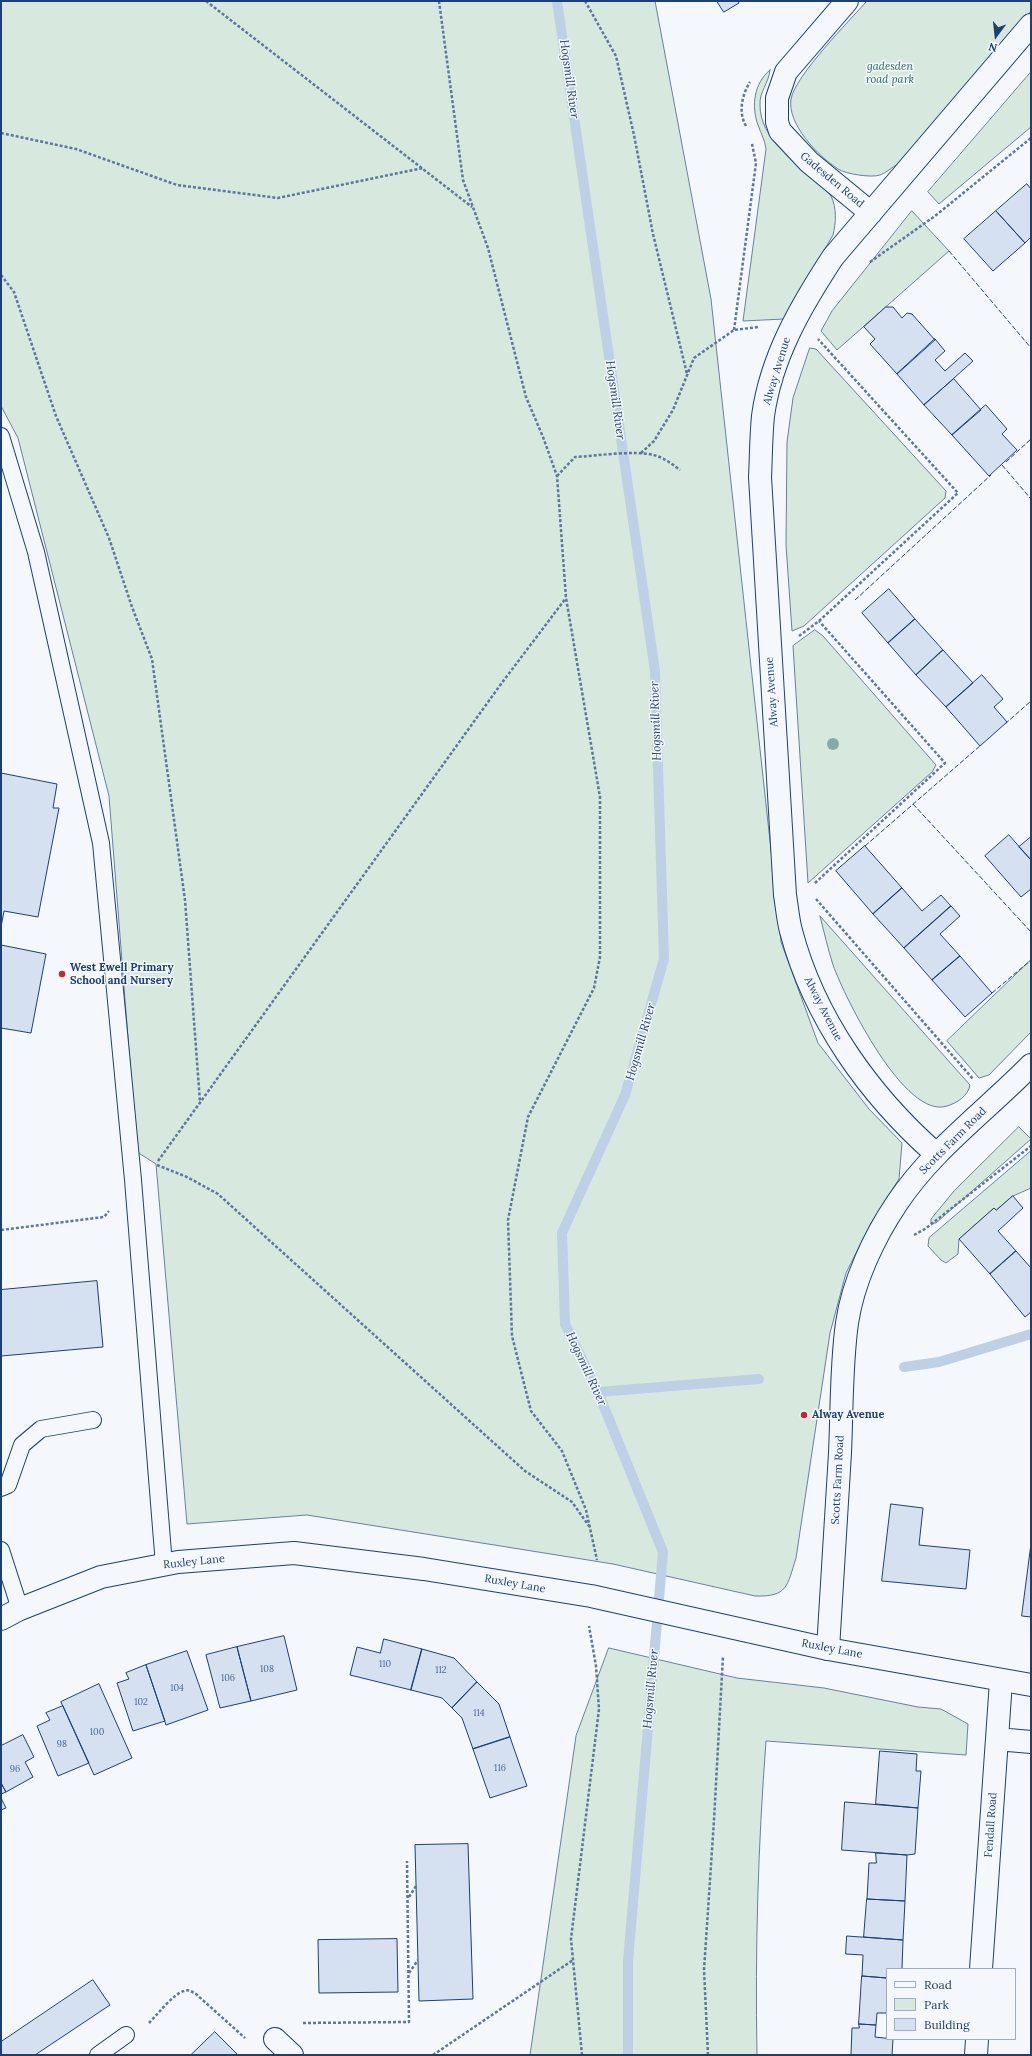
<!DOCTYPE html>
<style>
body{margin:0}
#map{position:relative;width:1032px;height:2056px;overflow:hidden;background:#f4f7fb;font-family:Lora,serif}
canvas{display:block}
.frame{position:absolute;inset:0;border:2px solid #1d3f73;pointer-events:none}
.legend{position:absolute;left:886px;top:1968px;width:130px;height:72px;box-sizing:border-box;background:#f4f7fb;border:1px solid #9eadc5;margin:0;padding:5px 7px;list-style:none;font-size:12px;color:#1d3f73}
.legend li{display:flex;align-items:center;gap:8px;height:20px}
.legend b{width:20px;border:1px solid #9eadc5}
.north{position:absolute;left:976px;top:16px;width:40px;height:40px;-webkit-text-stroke:3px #f4f7fb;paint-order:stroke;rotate:195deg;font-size:11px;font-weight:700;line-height:16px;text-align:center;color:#1d3f73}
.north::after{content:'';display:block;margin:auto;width:14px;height:18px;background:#1d3f73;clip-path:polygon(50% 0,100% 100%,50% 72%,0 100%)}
</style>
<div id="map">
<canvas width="1032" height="2056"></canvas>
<div class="frame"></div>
<ul class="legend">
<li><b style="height:5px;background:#f4f7fb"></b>Road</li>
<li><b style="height:11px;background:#d7e8df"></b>Park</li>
<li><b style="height:11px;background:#d5e0f0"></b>Building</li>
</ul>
<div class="north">N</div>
</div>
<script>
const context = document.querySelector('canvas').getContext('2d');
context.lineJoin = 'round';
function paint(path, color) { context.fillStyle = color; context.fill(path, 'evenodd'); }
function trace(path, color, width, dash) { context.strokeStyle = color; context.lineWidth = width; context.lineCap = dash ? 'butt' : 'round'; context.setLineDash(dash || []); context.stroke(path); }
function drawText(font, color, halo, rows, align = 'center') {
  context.font = font + ' Lora,serif'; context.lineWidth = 3; context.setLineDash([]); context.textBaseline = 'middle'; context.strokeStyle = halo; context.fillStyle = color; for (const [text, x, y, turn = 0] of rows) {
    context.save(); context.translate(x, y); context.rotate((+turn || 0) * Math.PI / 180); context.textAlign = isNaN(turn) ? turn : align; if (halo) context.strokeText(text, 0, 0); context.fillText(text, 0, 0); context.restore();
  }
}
const green = new Path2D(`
 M1,1H655L711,299L781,942L818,1043L869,1109L902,1143L899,1179L871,1223L846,1273L830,1333L796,1558C787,1586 788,1597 755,1596L613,1564L307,1515L187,1524L156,1164L137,1152L109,796L18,438L1,406Z
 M867,1H1031V11L898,164C892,167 886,173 880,175C872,178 845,174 838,169C818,156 787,124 791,99C795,76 849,21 867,1Z
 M770,70C769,83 759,92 760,105C760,139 794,160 816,181C821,186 827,191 831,196C837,208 836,223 833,235L784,319L743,321L766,149C765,140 761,134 758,125C751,106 754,83 770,70Z
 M1031,72V127L939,204L928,192Z
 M912,211L949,251L837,350L821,331L832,311Z
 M810,348L816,349L946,491L945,498L804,626L792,631L786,545L787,442L793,398Z
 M815,630L823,636L936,765L932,772L808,883L793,646Z
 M820,916L970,1085C968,1096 957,1103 947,1106C905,1120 845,998 833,965C828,949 824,932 820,916Z
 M1031,960V1032L989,1075L979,1078L947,1041Z
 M1019,1127L1031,1139L936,1223H931V1219L954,1191Z
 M1031,1151V1188L1013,1196L996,1210L994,1208L959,1239L958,1254L946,1263L941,1260L928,1246L929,1238Z
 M609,1648L737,1678L824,1688L918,1707L941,1709L968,1724L966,1755L766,1741C758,1846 755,1950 757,2055H530L576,1736Z`);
const stream = new Path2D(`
 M557,1L655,671L664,959L625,1095L562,1233L565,1324L598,1392L663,1552L628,1961V2055
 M904,1367L939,1362L1031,1334
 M598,1392L759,1379`);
const building = new Path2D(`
 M717,1H738L739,3L724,12Z
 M1027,184L1031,189V237L1025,243L996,211Z
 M996,211L1025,243L993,271L964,239Z
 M886,307H893L902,318L907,313L912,314L935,340L897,374L870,344L875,339L864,327Z
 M935,339L945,351L935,360L945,371L965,353L973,361L924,405L897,374Z
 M954,379L981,410L952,435L924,405Z
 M986,405L1007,429L1002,434L1017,450L989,476L952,435Z
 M889,589L915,619L888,643L862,613Z
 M915,619L943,650L916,675L888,643Z
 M943,650L973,683L946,707L916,675Z
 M982,675L1003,699L994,707L1007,722L980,746L946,707Z
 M1,773L57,784L53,808H59L38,917L4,911L1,927Z
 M1009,835L1031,860V889L1021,897L985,856Z
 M1031,837V860L1019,847Z
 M865,846L902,888L873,914L836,871Z
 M902,888L922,911L941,895L951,906L904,948L873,914Z
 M951,906L960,916L940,934L960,956L932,980L904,948Z
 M1,945L46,954L31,1033L1,1028Z
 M960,956L992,993L965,1017L932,980Z
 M1013,1196L1023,1208L998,1231L1016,1251L990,1274L959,1239L994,1208L996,1210Z
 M1016,1251L1031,1268V1312L1025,1317L990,1274Z
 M97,1281L103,1347L1,1356V1290Z
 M891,1504L923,1508L919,1545L970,1550L966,1589L882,1581Z
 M1031,1544V1617L1022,1616Z
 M284,1636L297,1690L251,1701L237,1647Z
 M384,1639L422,1649L411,1690L350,1675L357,1647L380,1653Z
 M237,1647L251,1701L220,1708L206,1655Z
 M422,1649L454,1658L477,1682L452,1708L442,1698L411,1690Z
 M187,1651L208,1710L166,1725L146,1665Z
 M146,1665L165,1721L133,1731L117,1683L129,1679L126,1673Z
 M477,1682L499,1704L510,1737L473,1749L462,1718L452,1708Z
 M99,1684L132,1758L94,1775L61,1702Z
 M63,1706L89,1763L58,1776L37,1726L50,1720L46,1713Z
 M23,1735L34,1757L25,1762L33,1777L6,1792L1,1783V1746Z
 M510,1737L527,1786L490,1798L473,1749Z
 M880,1751L917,1754L916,1771H921L918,1808L876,1804Z
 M1,1783L6,1792L1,1794Z
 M1,1798L6,1808L1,1810Z
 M845,1802L918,1808L915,1854L907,1855L842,1850Z
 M468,1844L473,1999L419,2001L415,1845Z
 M876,1853L907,1855L905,1901L867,1899L869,1863H876Z
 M867,1899L905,1901L903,1940L864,1937Z
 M847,1936L903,1940L902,1969H887V1978L862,1976L863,1955L846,1954Z
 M397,1939L398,1992L319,1993L318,1940Z
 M862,1976L887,1978V2013H877L876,2025L859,2024Z
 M93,1980L110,2005L35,2055H1V2042Z
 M859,2024L876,2025L875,2037L893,2039L892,2055H851L852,2028H859Z
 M215,2032L238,2055H191Z`);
const path = new Path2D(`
 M206,1L472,207
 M439,1L463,180L488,248L526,397L543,437L557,476L566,598L600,797V957L594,988L528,1117L508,1220L512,1336L531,1411L562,1451L586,1510L597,1560
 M585,1L616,56L634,135L653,234L687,374
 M746,126C738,112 742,95 750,82
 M1,133L76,149L177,185L278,198L423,168
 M870,262L935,216L1031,138
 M1,275L14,292L56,416L109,538L132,607L152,659L185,900L200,1102
 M734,330L756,163L752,144
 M641,453L654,441L673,410L694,358L734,330L758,327
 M557,476L575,457C595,456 635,450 653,455C663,457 672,464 680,470
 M799,636L819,621L958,493L818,339
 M815,883L945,763L819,621
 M816,899L973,1079
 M158,1161L501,684L566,598
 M157,1165L187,1177L218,1194L525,1471L572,1502L589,1526
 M1,1230L104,1217L109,1211
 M914,1235L925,1229L1031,1146
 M409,1897L416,1886
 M409,1973L418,1960
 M149,2023C157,2015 173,1994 184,1991C189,1989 192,1992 196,1994L245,2038
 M303,2023L409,2022L407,1861
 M433,2055L573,1960
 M582,2055L571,1939L599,1709L596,1666L589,1626
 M708,2055L704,1970L714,1820L723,1656`);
const service = new Path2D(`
 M1,436L36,552L101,843L133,1180L164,1565
 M1,1488L8,1485L22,1445L41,1429L93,1420
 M1,1550L20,1609
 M98,2055L126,2035`);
const minor = new Path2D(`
 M847,1L786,72L777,98V122L780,131L809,162L871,213
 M936,1154C869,1095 814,1018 791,931C788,920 787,907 785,895L760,477C761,457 761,436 763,416C771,357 801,306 833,257L1031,25
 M828,1649C832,1583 836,1518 840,1453C842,1410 841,1366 847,1323C853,1282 874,1237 897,1203C933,1149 986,1111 1031,1065
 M997,1739L1031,1742
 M981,1969L1001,1681
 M275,2039L292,2055
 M976,2055L977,2039`);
const secondary = new Path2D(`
 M1,1619L20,1609L101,1577L178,1562L294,1553L424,1569L591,1596L828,1649L1031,1685`);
const fence = new Path2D(`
 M949,251L1031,348
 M1006,462L1031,439
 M1002,465L1031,499
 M855,600L991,475
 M1005,724L1031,701
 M913,804L1031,932
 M865,846L981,745
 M992,993L1031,960`);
const trees = [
 [833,744]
];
const markers = [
 [62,974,4,"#c62828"],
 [804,1415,4,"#c62828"]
];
const numberNames = [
 ["110",385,1664],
 ["108",267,1669],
 ["112",441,1670],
 ["106",228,1678],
 ["104",177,1688],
 ["102",141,1702],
 ["114",479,1713],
 ["100",97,1732],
 ["98",62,1744],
 ["116",500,1768],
 ["96",15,1769]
];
const parkNames = [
 ["gadesden",890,67],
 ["road park",890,80]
];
const streetNames = [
 ["Gadesden Road",832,180,40],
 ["Alway Avenue",777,371,-73],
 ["Alway Avenue",772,692,-94],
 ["Alway Avenue",823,1009,63],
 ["Scotts Farm Road",953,1141,-45],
 ["Scotts Farm Road",838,1480,-87],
 ["Ruxley Lane",194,1562,-6],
 ["Ruxley Lane",515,1584,10],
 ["Ruxley Lane",832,1649,11],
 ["Fendall Road",991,1825,-86]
];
const poiNames = [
 ["West Ewell Primary",70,968],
 ["School and Nursery",70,981],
 ["Alway Avenue",812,1415]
];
const waterNames = [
 ["Hogsmill River",569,79,82],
 ["Hogsmill River",615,400,82],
 ["Hogsmill River",656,721,-92],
 ["Hogsmill River",641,1042,-74],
 ["Hogsmill River",586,1369,65],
 ["Hogsmill River",651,1689,-85]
];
paint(green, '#d7e8df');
trace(green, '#687fa3', 1);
trace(stream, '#bed0e5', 10);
paint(building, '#d5e0f0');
trace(building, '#1d3f73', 1);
trace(service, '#1d3f73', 18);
trace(minor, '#1d3f73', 24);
trace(secondary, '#1d3f73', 24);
trace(path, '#5e769c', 2.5, [3, 2]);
trace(service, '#f4f7fb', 16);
trace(minor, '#f4f7fb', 22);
trace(secondary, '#f4f7fb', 22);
trace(fence, '#1d3f73', 1, [5, 2]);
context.fillStyle = '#86aba6';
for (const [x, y] of trees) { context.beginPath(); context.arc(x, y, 6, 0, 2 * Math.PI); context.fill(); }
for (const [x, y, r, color] of markers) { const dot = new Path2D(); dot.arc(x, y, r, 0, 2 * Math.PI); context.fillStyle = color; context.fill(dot); trace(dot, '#f4f7fb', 1.5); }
drawText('9px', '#4b6792', null, numberNames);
drawText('italic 11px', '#2c6c60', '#f4f7fb', parkNames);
drawText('11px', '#1d3f73', '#f4f7fb', streetNames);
drawText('bold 11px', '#1d3f73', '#f4f7fb', poiNames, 'left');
drawText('italic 12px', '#1d3f73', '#f4f7fb', waterNames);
</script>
